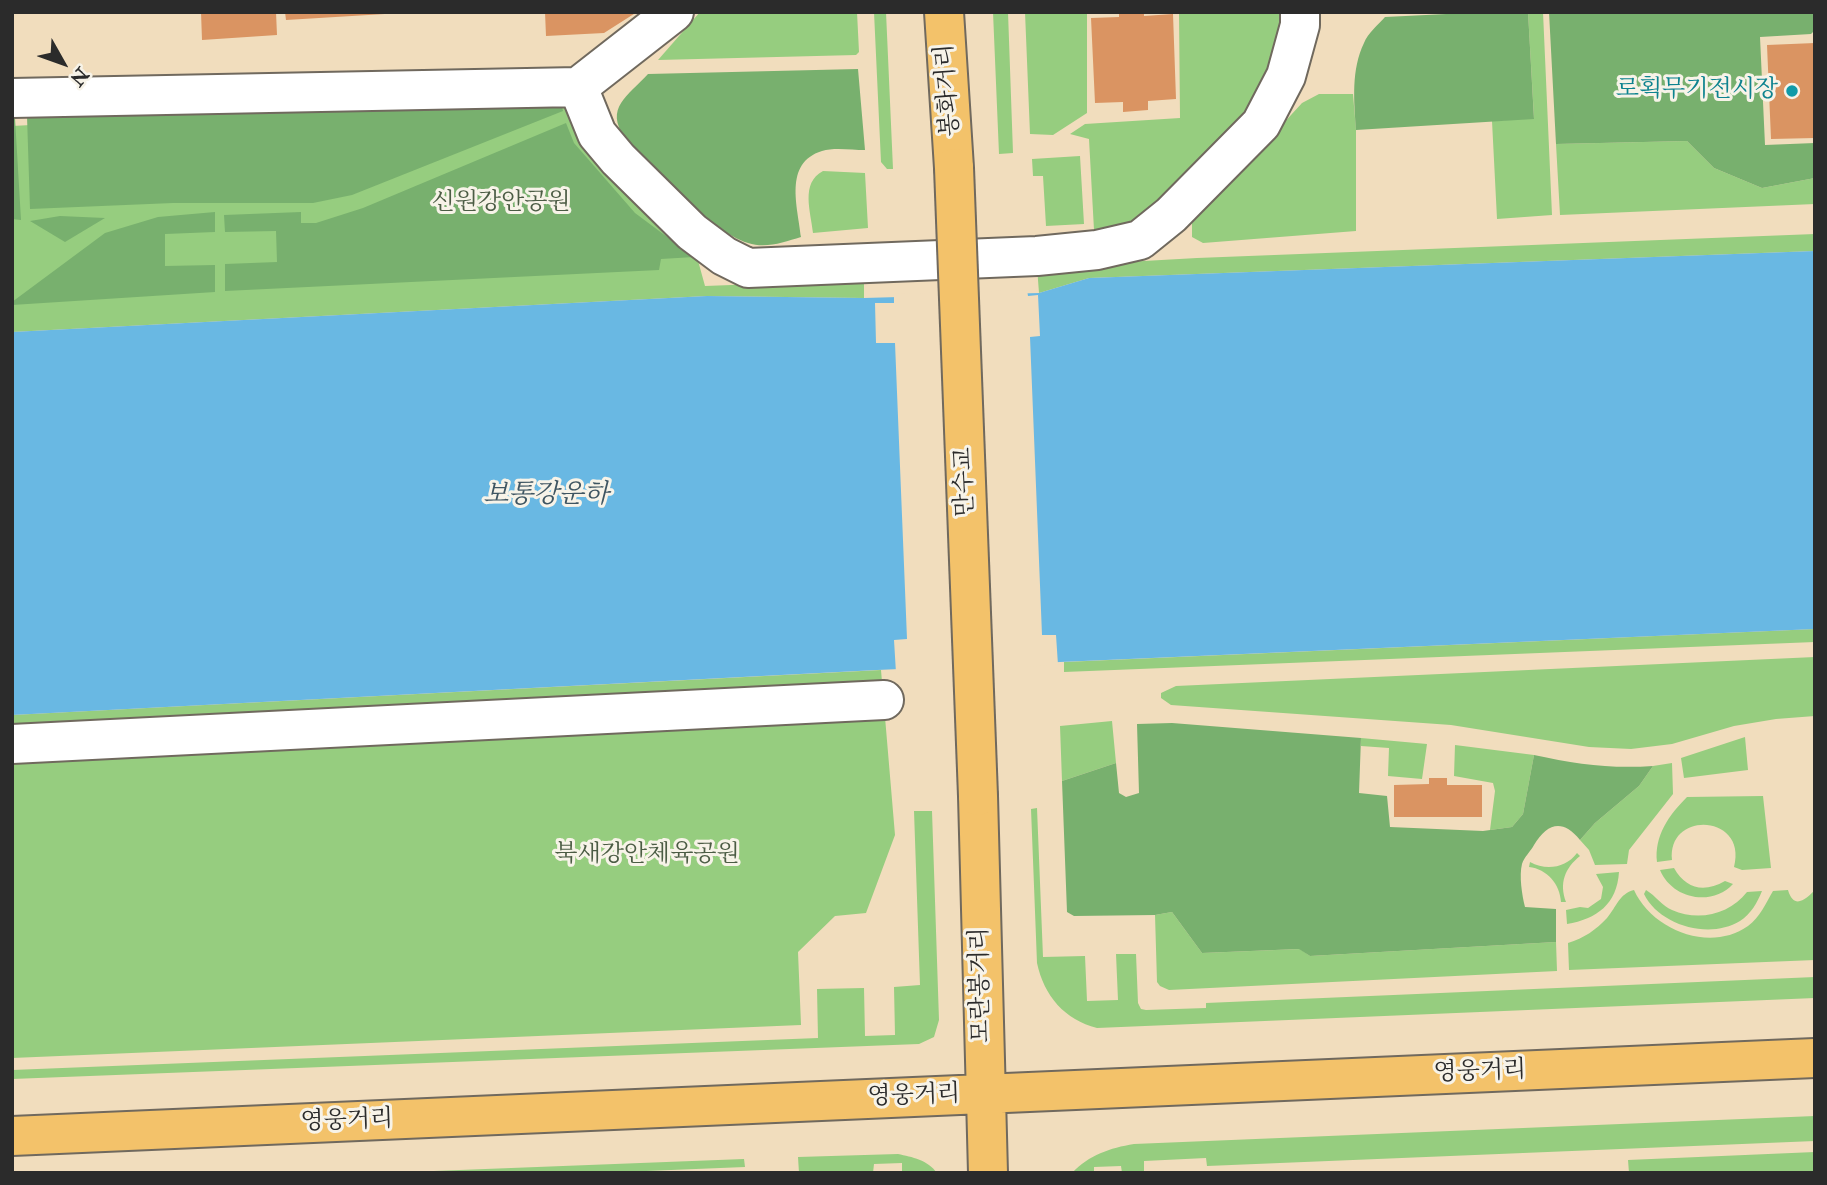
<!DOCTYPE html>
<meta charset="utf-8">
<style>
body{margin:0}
#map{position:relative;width:1827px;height:1185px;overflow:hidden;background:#f1ddbd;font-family:"IM FELL Double Pica",serif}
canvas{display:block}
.frame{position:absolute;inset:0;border:14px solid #2b2b2b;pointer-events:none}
.north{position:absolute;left:28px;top:28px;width:70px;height:70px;-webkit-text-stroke:5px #f7f3e8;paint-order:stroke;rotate:130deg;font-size:19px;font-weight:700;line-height:28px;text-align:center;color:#2b2b2b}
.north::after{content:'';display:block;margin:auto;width:24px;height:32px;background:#2b2b2b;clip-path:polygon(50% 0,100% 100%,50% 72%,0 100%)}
</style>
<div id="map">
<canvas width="1827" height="1185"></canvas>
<div class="frame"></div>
<div class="north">N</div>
</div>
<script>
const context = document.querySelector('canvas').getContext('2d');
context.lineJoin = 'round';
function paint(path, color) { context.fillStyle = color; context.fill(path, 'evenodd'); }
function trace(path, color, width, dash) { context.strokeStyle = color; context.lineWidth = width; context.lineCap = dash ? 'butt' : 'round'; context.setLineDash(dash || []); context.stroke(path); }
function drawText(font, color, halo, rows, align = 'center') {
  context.font = font + ' "IM FELL Double Pica","Noto Serif KR",serif'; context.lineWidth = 6; context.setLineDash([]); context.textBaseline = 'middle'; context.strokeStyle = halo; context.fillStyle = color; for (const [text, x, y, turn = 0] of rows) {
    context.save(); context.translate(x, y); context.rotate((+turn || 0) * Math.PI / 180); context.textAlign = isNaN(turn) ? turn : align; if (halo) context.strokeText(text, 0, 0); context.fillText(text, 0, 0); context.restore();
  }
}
const green = new Path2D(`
 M700,12H857L859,52L856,55L658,60Z
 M874,12H886L893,169H887L881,162Z
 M993,12H1008L1013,153L999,154Z
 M1025,12H1087V113L1053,135L1030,134Z
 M1179,12H1281L1282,29L1272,73L1248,113L1139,225L1094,230L1089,139L1070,134L1085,124L1180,118Z
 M1528,12H1543L1552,215L1497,219L1492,121L1534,118Z
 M1319,94H1353L1356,130V231L1203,243L1192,237V223L1302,103Z
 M565,97L697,257L705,286L864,280V298L707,296L12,332V126Z
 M1687,141L1714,168L1762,188L1815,178V204L1560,215L1556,144Z
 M1080,156L1084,224L1046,226L1043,176H1033L1032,159Z
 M823,171L865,173L868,228L813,233C811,212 800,183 823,171Z
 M1815,234V251L1089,278L1039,293L1037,267L1197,258Z
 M1815,629V642L1064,672V662Z
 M1815,657V716L1776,719L1734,726L1672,744L1631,749L1589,747L1451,725L1171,705L1161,698V693L1176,686Z
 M881,670L895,835L866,913L835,916L798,952L801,1025L12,1058V715Z
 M1112,721L1116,763L1062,781L1060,726Z
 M1745,737L1748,770L1684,778L1681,758Z
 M1361,738L1427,744L1422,779L1388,776L1389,748L1361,746Z
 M1455,745L1534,755L1523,814L1512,827L1490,830L1495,791L1493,783L1454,776Z
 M1672,763L1673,794L1629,850L1627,864L1595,865L1589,850L1580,840L1595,823L1639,786L1653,766Z
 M1763,796L1771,868L1742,870L1734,867C1748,814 1667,810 1672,860L1657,862C1654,836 1669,815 1687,797Z
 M1037,808L1043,957L1085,956L1087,1001L1118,1000L1116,954H1136L1138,1003L1141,1009L1146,1010L1206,1008V1003L1815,977V998L1097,1028C1065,1020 1044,996 1037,963L1031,809Z
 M914,811H932L939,1020L934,1037L919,1044L12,1079V1070L818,1038L817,989L864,988L865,1036L895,1035L894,987L920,985Z
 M1577,853L1580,856C1565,868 1559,883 1566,902H1561C1560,884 1547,869 1529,867L1530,862C1546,871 1566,868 1577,853Z
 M1674,868C1686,889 1704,893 1725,881L1733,884C1712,907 1672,899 1660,870Z
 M1619,872C1617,904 1597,919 1567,924L1566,910L1580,907L1588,908L1601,899L1603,887L1596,874Z
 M1634,890C1652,930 1710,953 1748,926C1760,917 1766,903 1773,891L1788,890C1794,911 1807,898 1815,890V960L1569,970L1568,943C1584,938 1596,930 1607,918C1617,906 1619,894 1634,890Z
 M1646,890C1656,896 1662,906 1672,910C1699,922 1730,914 1747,892L1762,891C1757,903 1751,914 1740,921C1709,940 1659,925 1644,894Z
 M1172,912L1202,953L1300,949L1310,956L1556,942L1557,971L1169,990L1160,986L1157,982L1155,915Z
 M1815,1116V1141L1207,1166L1206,1158L1144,1161V1173H1122L1121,1166L1094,1167V1173H1072C1089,1155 1110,1148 1134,1144Z
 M1815,1152V1173H1629L1628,1160Z
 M898,1154C912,1157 928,1160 937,1173H902V1163L874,1164L873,1173H799L798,1157Z
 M744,1159L745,1167L597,1173H382Z`);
const forest = new Path2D(`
 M1487,12H1528L1534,119L1356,130C1354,101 1351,70 1364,43C1368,33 1378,25 1385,17Z
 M1549,12H1815V30L1811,34L1760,37L1765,145L1815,143V178L1762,188L1714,168L1687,141L1556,144Z
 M858,69L865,150C852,150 834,147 822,151C783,163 798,207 801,237C784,242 766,249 748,243C708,230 656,169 625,138C604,108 628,96 648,74Z
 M561,103L563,111L352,195L313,203H173L30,209L27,116Z
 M12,118H15L21,220L12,219Z
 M566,123L574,143L635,213L694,257L661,259L659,270L225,291V264L277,262L276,231L225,232L224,215L301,212V223H316L363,208Z
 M215,212V232L165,234V266L215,265V292L12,305V302L105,233L158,217Z
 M60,216L105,218L65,242L30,221Z
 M1172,723L1361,738L1359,793L1387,796L1390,827L1483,831L1512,827L1523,814L1534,755C1576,764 1610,769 1653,766L1639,786L1595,823L1580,840C1562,818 1547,824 1534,845C1531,851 1524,857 1522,864C1519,876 1522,895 1525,907L1556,909V942L1310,956L1299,949L1202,953L1172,912L1155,915L1074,916L1067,912L1062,781L1116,763L1119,793L1126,797L1139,793L1137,724Z`);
const water = new Path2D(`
 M1815,251V629L877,670L12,715V332L707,296L864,298L1039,293L1089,278Z`);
const pier = new Path2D(`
 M1027,290L1028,296L1038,295L1040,336L1030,337L1042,635H1056L1058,665L896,673L894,640L907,639L895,343H876L875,303H894V294Z`);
const building = new Path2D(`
 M201,12H276L277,35L202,40Z
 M285,12H385V14L286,20Z
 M545,12H637L604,33L546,36Z
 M1119,12H1144V16L1173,14L1176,99L1148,101V110L1123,112V102L1095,103L1091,18L1119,17Z
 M1815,43V138L1771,139L1767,45Z
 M1429,778H1447V785H1482V817H1394V785L1429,784Z`);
const minor = new Path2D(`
 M578,87L674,12
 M12,98L578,87L597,134L618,159L692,232L724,256L748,268L1037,256L1097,250L1140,240L1171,215L1261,124L1286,76L1300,25V12
 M12,744L884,700`);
const major = new Path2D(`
 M944,12L954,168
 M978,796L988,1173
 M12,1136L1815,1058`);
const majorBridge = new Path2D(`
 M954,168L978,796`);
const markers = [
 [1792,91,7,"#0f9aa8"]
];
const streetNames = [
 ["봉화거리",949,90,-94],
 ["만수교",966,482,-92],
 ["모란봉거리",982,985,-91],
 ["영웅거리",1480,1073,-2],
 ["영웅거리",914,1097,-2],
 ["영웅거리",347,1122,-2]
];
const cultureNames = [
 ["로획무기전시장",1778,91]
];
const parkNames = [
 ["신원강안공원",501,204],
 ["북새강안체육공원",647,856]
];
const waterNames = [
 ["보통강운하",546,496]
];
paint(green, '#96cd7f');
paint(forest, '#78b06e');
paint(water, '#69b8e3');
paint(pier, '#f1ddbd');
paint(building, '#da9462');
trace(minor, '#70695e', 42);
trace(major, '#70695e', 42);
trace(minor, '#fff', 38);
trace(major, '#f3c26a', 38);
trace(majorBridge, '#70695e', 42, []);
trace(majorBridge, '#f3c26a', 38);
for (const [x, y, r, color] of markers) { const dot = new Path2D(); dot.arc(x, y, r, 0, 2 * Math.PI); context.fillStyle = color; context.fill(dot); trace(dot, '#f7f3e8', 2.5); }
drawText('24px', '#2b2b2b', '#f7f3e8', streetNames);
drawText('24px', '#0d838f', '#f7f3e8', cultureNames, 'right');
drawText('24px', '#4b5c44', '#f7f3e8', parkNames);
drawText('italic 26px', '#3e5562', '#f7f3e8', waterNames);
</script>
